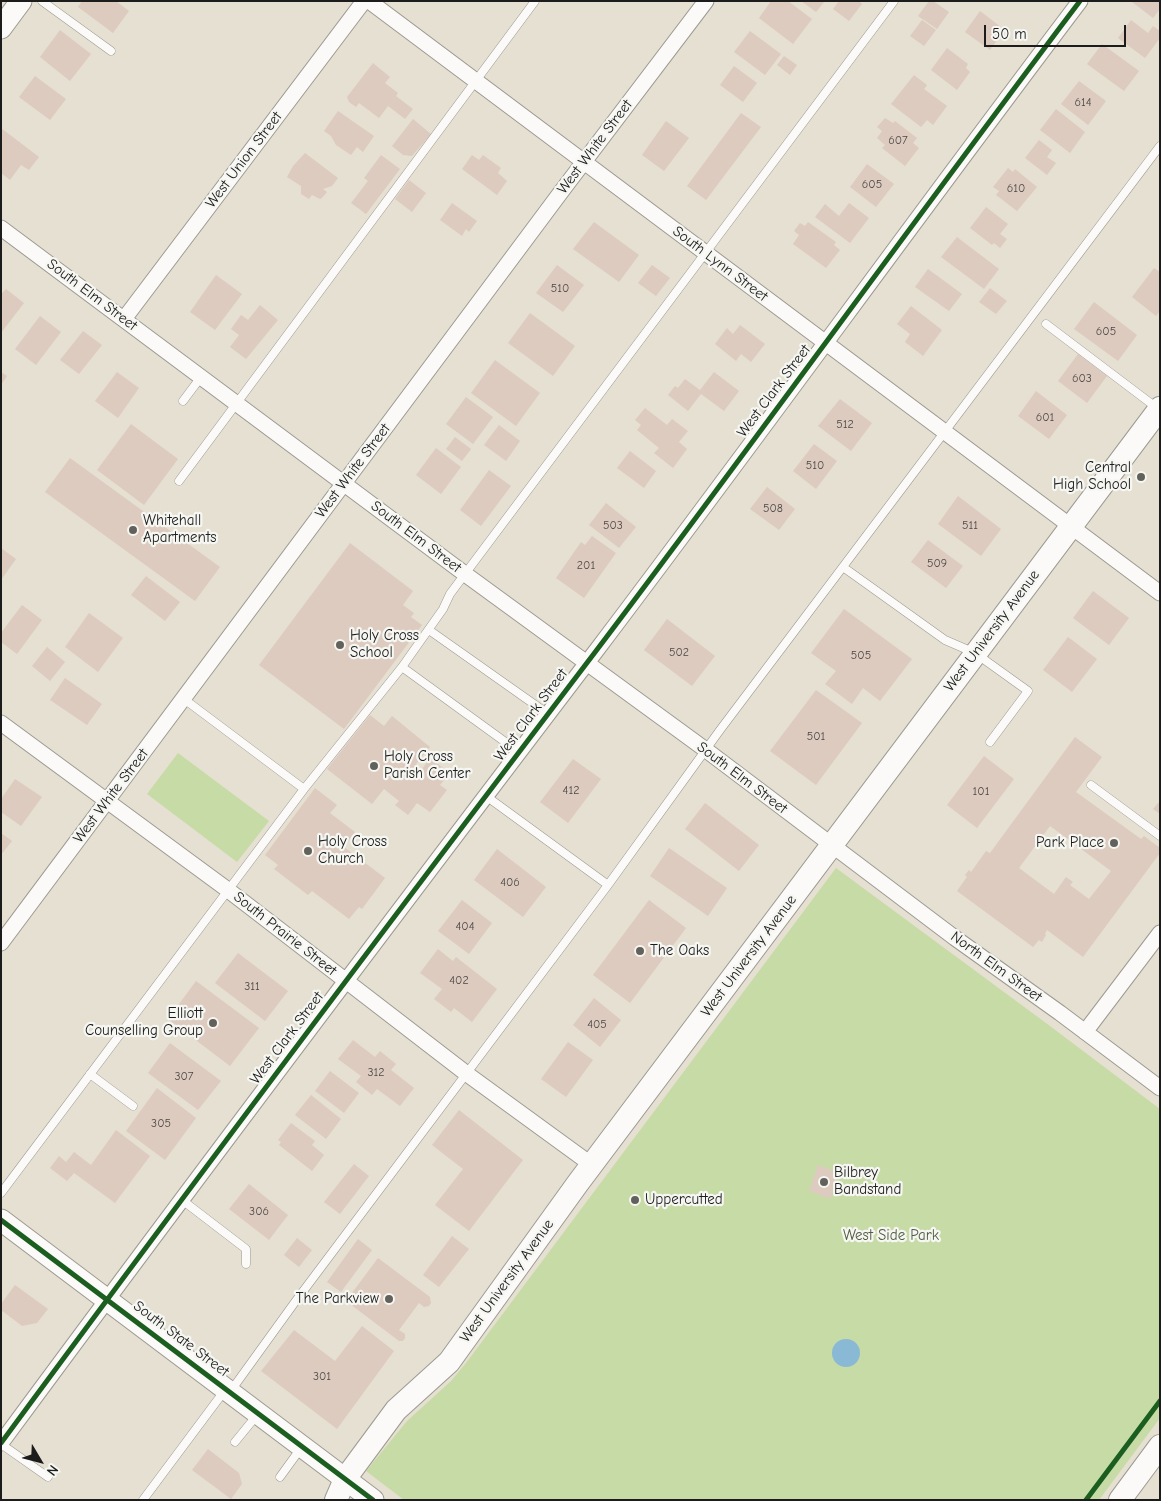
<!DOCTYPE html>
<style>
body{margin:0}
#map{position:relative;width:1161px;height:1501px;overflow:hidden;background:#e5e0d1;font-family:"Comic Neue",sans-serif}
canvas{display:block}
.frame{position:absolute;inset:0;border:2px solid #1c1c1c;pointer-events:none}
.north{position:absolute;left:15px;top:1436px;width:50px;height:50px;-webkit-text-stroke:4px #f6f6f2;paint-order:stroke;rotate:127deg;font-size:14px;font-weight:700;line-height:20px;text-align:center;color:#1c1c1c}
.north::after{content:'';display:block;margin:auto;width:18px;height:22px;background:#1c1c1c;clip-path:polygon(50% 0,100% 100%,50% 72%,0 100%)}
.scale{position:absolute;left:984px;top:25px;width:142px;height:22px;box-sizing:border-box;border:2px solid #1c1c1c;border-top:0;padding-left:6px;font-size:15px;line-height:18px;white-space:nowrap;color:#1c1c1c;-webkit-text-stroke:4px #f6f6f2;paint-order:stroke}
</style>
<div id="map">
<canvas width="1161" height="1501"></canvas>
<div class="frame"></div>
<div class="north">N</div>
<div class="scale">50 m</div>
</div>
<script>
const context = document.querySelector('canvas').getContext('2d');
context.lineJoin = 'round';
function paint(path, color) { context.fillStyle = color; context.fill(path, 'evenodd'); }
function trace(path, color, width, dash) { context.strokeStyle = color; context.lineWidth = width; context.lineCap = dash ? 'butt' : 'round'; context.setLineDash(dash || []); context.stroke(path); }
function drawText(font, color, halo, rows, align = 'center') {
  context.font = font + ' "Comic Neue",sans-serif'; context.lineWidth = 4.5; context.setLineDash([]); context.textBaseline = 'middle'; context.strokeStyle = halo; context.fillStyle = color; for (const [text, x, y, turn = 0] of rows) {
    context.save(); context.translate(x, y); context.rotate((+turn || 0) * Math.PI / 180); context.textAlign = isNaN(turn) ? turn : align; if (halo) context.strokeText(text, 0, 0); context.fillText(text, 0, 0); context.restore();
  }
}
const green = new Path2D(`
 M178,753L269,821L237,862L147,794Z
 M836,868L1050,1026L1160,1109V1418L1099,1500H404L366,1471L407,1421L451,1381L466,1363Z`);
const water = new Path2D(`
 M832 1353a14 14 0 1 1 28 0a14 14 0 1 1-28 0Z`);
const building = new Path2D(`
 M82,1H116L129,11L113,33L78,7Z
 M771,1H788L812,19L793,44L759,18Z
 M801,1H825L816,12Z
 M839,1H859L862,4L849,21L833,9Z
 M929,1H933L949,12L937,29L918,16Z
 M1133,1H1160V9L1153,18L1132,2Z
 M980,11L1001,27L996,33L1000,36L990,50L965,32Z
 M922,20L936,30L924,46L910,36Z
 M1131,20L1148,33L1153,26L1160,31V38L1145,58L1118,38Z
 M60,30L91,54L70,81L40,57Z
 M750,31L781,54L765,75L734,52Z
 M1102,44L1139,71L1124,91L1087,64Z
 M947,48L968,64L966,68L970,72L957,90L931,70Z
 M784,56L797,65L790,75L777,65Z
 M373,63L390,77L385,83L398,93L396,96L413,109L405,119L388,106L379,118L359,103L356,107L349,102L347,97Z
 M734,66L757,83L743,102L720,85Z
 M914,75L927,85L924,89L947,106L933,125L927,120L921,127L891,104Z
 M35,76L66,99L50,120L19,97Z
 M1079,81L1106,101L1088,125L1061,104Z
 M1056,109L1085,132L1070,153L1040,130Z
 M338,111L374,136L363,152L357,147L351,155L336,145L331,136L324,131Z
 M741,113L761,127L706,200L687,186Z
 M885,118L893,123L895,121L917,138L913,143L919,148L905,166L882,148L885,145L877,138L882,131L877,127Z
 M413,119L431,134L412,156L403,155L392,146Z
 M666,121L689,138L664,171L642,155Z
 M1,128L39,157L29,170L21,165L10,180L1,173Z
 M1039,140L1052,150L1047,157L1056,163L1047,175L1025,158Z
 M305,153L338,178L332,186L323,189L327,192L322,198L320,199L312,195L309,199L301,194V186L287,177L293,166Z
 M381,155L400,169L366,214L351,203L368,181L364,178Z
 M472,155L479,160L483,155L501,168L498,173L507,181L497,195L462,169Z
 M867,164L894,184L876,207L850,187Z
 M1008,168L1013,172L1015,169L1037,187L1017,211L996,195L999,191L993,187Z
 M409,180L426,193L412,212L395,199Z
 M452,203L477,221L469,232L466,229L462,236L440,220Z
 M849,203L869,218L850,243L815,217L825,204L839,216Z
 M986,207L1008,224L1000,234L1007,239L1000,248L994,243L992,245L970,228Z
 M594,222L639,255L619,282L573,249Z
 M808,222L836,242L834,245L840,250L826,268L793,244L799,235L794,231L800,223L805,226Z
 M957,237L999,269L984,289L941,257Z
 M557,265L584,285L563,312L536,293Z
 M652,265L670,278L656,296L638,283Z
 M1154,268L1160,272V311L1156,316L1132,297Z
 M928,269L962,294L949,311L915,287Z
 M216,275L242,294L215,330L190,312Z
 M990,288L1007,301L996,314L979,302Z
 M6,289L24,303L1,333V294Z
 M1094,302L1137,335L1118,361L1074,329Z
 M260,305L278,320L246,359L230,347L239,335L231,329L241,315L248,320Z
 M911,306L942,330L923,356L905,342L910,334L897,324Z
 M530,313L575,346L553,376L508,343Z
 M40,316L61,332L36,365L15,349Z
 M740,325L765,344L751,362L741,354L736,361L715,344L727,328L733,334Z
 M83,331L102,345L79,374L60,360Z
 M1078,354L1107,376L1087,403L1058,381Z
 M495,360L540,393L516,426L471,393Z
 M1,372L7,376L1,385Z
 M117,372L139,388L118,418L95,401Z
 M714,372L739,391L724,411L701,394L688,411L668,395L675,386L678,388L685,379L700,390Z
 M1036,391L1067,415L1049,439L1018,416Z
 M466,397L493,417L473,444L446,424Z
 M840,399L872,423L851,451L818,426Z
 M645,408L667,425L672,419L688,431L679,442L687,449L673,468L654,453L659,448L637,430L641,425L635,420Z
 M131,424L178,459L144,505L97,470Z
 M499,425L520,441L506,461L484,445Z
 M455,437L471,449L462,461L446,449Z
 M814,444L837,461L816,489L793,471Z
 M436,448L461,467L441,494L416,475Z
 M630,451L656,471L644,488L617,468Z
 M70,458L220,567L195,601L45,492Z
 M489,470L511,486L481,526L460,510Z
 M767,487L795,509L779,530L750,509Z
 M958,496L1001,529L981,556L938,524Z
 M606,503L636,527L619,548L589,525Z
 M592,536L616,553L584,598L556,578L581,542L585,545Z
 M928,540L963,566L946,588L911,562Z
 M350,543L413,591L403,605L414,613L411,617L422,625L344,729L259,665Z
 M1,548L16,559L1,580Z
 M146,576L180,602L165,621L131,595Z
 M1093,591L1129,618L1109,645L1073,618Z
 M22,605L42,620L17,654L1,642V633Z
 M844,609L912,659L880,701L863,688L852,704L825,684L836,671L811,653Z
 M89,613L123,638L98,672L65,647Z
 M667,619L715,656L692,686L644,650Z
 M1068,637L1097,659L1072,692L1043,670Z
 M47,647L65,662L50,681L32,666Z
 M65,678L102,704L87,725L50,700Z
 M816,690L862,723L816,785L770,751Z
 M370,715L384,726L392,716L430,747L416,764L422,769L430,758L450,773L440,785L447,790L430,812L417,803L408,815L395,805L399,801L384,789L372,804L327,769Z
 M1075,737L1102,757L1076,792L1141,839L1144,836L1160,848V853L1083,957L1047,930L1045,934L1046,935L1042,942L1039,940L1033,947L957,891L967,877L965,875L969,870L971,872L986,851L990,853ZM1050,826L1111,871L1089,899L1070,885L1073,882L1066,877L1054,894L1019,868Z
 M984,756L1014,779L977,828L947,805Z
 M573,759L601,779L568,823L540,802Z
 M15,779L42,797L21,826L1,812V799Z
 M315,788L337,805L330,813L355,832L344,847L385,878L362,909L359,907L349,919L312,891L308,895L274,869L278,865L265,855Z
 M1160,801V814L1153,809Z
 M705,803L759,845L739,871L685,829Z
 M1,833L12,841L1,855Z
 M669,848L727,888L708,916L650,876Z
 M497,849L546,887L523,917L474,880Z
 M462,900L492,923L469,954L438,931Z
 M649,900L686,928L630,1003L593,975Z
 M438,949L453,961L456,957L497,989L472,1022L454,1008L451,1012L434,999L442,989L420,973Z
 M238,953L288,991L265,1021L215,983Z
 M196,981L259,1028L230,1066L168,1019Z
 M594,998L621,1020L600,1047L573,1025Z
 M353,1040L375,1057L380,1051L396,1064L391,1070L414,1088L400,1106L377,1089L372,1095L356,1082L361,1076L338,1059Z
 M568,1042L593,1060L566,1097L541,1079Z
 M170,1043L221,1081L198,1110L148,1073Z
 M330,1071L359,1093L344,1113L315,1091Z
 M157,1088L196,1118L165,1160L126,1131Z
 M311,1095L341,1119L326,1139L295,1115Z
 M459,1110L523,1160L469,1231L435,1205L463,1169L432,1145Z
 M291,1123L315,1141L312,1145L324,1155L312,1171L279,1145L281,1142L278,1140Z
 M116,1130L150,1156L115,1203L74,1173L67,1181L50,1168L59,1156L66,1162L74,1152L91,1165Z
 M354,1164L369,1176L340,1214L324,1202Z
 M818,1165L839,1173L830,1199L809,1191Z
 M249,1184L288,1215L269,1240L229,1209Z
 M452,1236L469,1249L439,1287L423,1275Z
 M297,1238L312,1250L299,1267L284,1255Z
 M358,1239L372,1250L341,1292L327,1282Z
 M378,1258L430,1297L431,1303L429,1306L424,1307L419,1303L399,1330L405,1334V1338L403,1341H399L346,1301Z
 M15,1285L48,1309L37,1323L22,1326L1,1310V1304Z
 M362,1326L394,1351L337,1429L261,1371L294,1330L335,1361Z
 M208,1449L239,1473L242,1484L231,1499L192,1470Z`);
const service = new Path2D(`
 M42,1L111,51
 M1046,324L1157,408
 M183,401L201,377
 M179,481L535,1
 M843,567L945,640L975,653L1028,691L990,742
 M429,630L548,714
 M402,667L519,752
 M184,699L304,789
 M1091,785L1160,836
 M486,796L608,885
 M90,1074L133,1106
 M1,1193L304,789L402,667L443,609L450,594L894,1
 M182,1200L246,1249V1264
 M230,1392L295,1302L608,885L720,730L1160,146
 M235,1442L257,1415
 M1,1444L48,1477
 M280,1477L301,1448
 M143,1500L225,1390`);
const minor = new Path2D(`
 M369,1L1160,593
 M1,228L465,574L706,750L955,938L1060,1013L1160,1088
 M124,319L364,1
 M1,723L228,890L467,1074L592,1165
 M1,943L564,188L706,1
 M1085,1032L1160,933
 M1,1443C198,1176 398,911 599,647C761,433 918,215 1080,1`);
const secondary = new Path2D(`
 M1,28L21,1
 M1,1220L373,1500`);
const primary = new Path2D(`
 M336,1500L345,1479L396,1410L449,1362L578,1183L1160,408
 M1120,1500L1160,1446`);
const cycleway = new Path2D(`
 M1,1220L373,1500
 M1,1443C198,1176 398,911 599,647C761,433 918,215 1080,1
 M1086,1500L1160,1401`);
const markers = [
 [1141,477,5,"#62615b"],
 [133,530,5,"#62615b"],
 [340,645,5,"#62615b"],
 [374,766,5,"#62615b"],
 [1114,843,5,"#62615b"],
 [308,851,5,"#62615b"],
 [640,951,5,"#62615b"],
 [213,1023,5,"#62615b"],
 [824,1182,5,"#62615b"],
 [635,1200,5,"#62615b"],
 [389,1299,5,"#62615b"]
];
const numberNames = [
 ["614",1083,103],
 ["607",898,141],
 ["605",872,185],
 ["610",1016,189],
 ["510",560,289],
 ["605",1106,332],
 ["603",1082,379],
 ["601",1045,418],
 ["512",845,425],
 ["510",815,466],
 ["508",773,509],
 ["503",613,526],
 ["511",970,526],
 ["509",937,564],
 ["201",586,566],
 ["502",679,653],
 ["505",861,656],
 ["501",816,737],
 ["412",571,791],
 ["101",981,792],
 ["406",510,883],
 ["404",465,927],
 ["402",459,981],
 ["311",252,987],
 ["405",597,1025],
 ["312",376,1073],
 ["307",184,1077],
 ["305",161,1124],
 ["306",259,1212],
 ["301",322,1377]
];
const streetNames = [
 ["West White Street",595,147,-53],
 ["West Union Street",244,160,-53],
 ["South Lynn Street",720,264,37],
 ["South Elm Street",92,295,37],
 ["West Clark Street",774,391,-53],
 ["West White Street",353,471,-53],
 ["South Elm Street",416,537,37],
 ["West University Avenue",992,631,-53],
 ["West Clark Street",531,715,-53],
 ["South Elm Street",742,778,37],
 ["West White Street",111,796,-53],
 ["South Prairie Street",285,934,38],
 ["West University Avenue",749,956,-53],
 ["North Elm Street",996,967,36],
 ["West Clark Street",287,1038,-53],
 ["West University Avenue",507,1281,-54],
 ["South State Street",181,1339,37]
];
const poiNames = [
 ["Central",1131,468,"right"],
 ["High School",1131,485,"right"],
 ["Whitehall",143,521],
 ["Apartments",143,538],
 ["Holy Cross",350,636],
 ["School",350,653],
 ["Holy Cross",384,757],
 ["Parish Center",384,774],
 ["Holy Cross",318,842],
 ["Church",318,859],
 ["Park Place",1104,843,"right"],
 ["The Oaks",650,951],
 ["Elliott",203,1014,"right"],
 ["Counselling Group",203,1031,"right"],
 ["Bilbrey",834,1173],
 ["Bandstand",834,1190],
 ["Uppercutted",645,1200],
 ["The Parkview",379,1299,"right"]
];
const parkNames = [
 ["West Side Park",891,1236]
];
paint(green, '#c7dba6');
paint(water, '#89b9d5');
paint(building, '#ddcbbf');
trace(service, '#9c9a91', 9);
trace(minor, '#9c9a91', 17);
trace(secondary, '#9c9a91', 23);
trace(primary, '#9c9a91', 24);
trace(service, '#fbfaf8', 8);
trace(minor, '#fbfaf8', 15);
trace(secondary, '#fbfaf8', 21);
trace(primary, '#fbfaf8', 22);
trace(cycleway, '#1b5e20', 5);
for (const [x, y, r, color] of markers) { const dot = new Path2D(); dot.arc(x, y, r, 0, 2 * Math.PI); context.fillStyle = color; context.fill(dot); trace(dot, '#f6f6f2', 2); }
drawText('12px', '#4c4845', null, numberNames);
drawText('15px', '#1c1c1c', '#f6f6f2', streetNames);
drawText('15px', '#1c1c1c', '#f6f6f2', poiNames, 'left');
drawText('15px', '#4f5d40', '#f6f6f2', parkNames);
</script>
